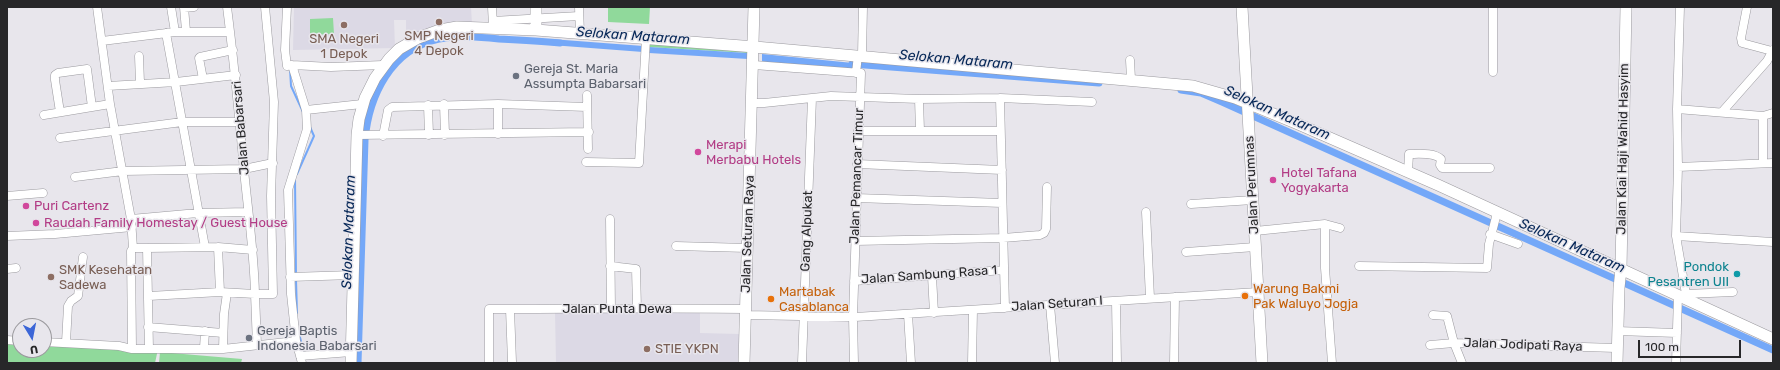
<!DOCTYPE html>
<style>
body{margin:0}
#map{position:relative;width:1780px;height:370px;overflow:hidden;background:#e8e6ec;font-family:Rubik,sans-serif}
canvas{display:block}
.frame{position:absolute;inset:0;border:8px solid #272729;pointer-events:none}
.north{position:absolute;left:12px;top:318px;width:40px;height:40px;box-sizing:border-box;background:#e8e6ec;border:1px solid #9b9a9e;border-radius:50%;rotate:170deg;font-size:11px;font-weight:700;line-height:16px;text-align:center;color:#272729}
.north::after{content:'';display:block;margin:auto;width:14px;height:18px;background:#3c66d7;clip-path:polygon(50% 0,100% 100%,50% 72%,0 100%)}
.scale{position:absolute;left:1638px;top:340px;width:103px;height:18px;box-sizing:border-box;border:2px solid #272729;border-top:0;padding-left:5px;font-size:12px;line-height:14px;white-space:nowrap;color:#272729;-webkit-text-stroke:3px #e8e6ec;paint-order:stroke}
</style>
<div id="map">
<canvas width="1780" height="370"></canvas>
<div class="frame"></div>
<div class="north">U</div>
<div class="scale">100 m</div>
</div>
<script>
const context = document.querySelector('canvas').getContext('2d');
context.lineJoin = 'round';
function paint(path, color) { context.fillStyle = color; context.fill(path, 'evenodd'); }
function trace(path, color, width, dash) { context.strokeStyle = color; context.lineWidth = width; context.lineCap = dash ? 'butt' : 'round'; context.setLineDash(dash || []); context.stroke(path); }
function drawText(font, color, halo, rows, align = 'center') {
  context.font = font + ' Rubik,sans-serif'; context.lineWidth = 3; context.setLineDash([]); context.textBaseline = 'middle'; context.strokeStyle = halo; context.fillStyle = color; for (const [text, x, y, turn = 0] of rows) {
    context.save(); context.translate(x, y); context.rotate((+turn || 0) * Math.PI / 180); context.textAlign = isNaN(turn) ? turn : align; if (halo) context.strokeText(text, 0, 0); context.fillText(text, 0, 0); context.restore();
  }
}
const built = new Path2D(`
 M294,7H471L472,24L406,40V20H394L395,48L293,50Z
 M700,311V333L739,334L738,363H556L555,312Z`);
const green = new Path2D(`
 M612,7H650L649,24L608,22V8Z
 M333,18L334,34L310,35V19Z
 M649,43L748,50V53L649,47Z
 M7,344H20V350H44V345L158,349L155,363H7Z
 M160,352L242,359L241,363H159Z`);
const water = new Path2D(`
 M551,39L643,46V52L551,45Z
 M649,47L748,53V59L649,53Z
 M762,54L853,63V69L762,62Z`);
const stream = new Path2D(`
 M290,69L291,86L303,112
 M297,174L314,136L310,127
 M295,178L296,275
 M296,280L297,313
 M299,333L304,354`);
const canal = new Path2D(`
 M852,64L1099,83
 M1181,90L1201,93L1222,102L1773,350
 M358,363L365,140C369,96 391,49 439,39C459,35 479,37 499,39C520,40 540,41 560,43`);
const street = new Path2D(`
 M97,7L110,104L131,219L133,248H147L149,349H223L296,341
 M171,7L175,32
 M184,7L186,31
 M287,7L285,50L287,66L292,65L306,110L307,129L288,190L291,294L296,341L302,363
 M492,7L493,26
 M579,7L580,34
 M1493,7V72
 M1680,7L1677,109L1678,167L1676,236L1686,294L1684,298
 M1747,7L1741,38L1742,43L1772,51
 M184,8L194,7
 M493,21L579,16
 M166,33L205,247
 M102,41L175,32H230
 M862,55L863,7
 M139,56L140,83
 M1130,60L1131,79
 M292,65L331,67L383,65
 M754,65L861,73L853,317L854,363
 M856,73L858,55
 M203,79L199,58L200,57L233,50
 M108,86L176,82L236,75
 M587,95L588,149
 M1000,98L1005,308
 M919,99L920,131
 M751,103H764L831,96L919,99L1000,98L1092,102
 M444,104L445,135
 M428,105L429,135
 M1677,109L1763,116L1773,113
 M306,110L362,104
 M60,112L55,80V75L58,73L87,69L92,107
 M1722,112L1767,61L1773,50
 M44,115L110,104
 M1763,116V162
 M858,131H1000
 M498,134V104
 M357,135L589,132
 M383,136L388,110L392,107L498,104L587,107
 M60,138L182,122H241
 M586,162L639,163L646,39
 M857,164L1002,170
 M1678,167L1773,163
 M1408,172L1409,154C1418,154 1434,152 1441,159L1440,165L1442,168H1490
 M75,177L123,171L244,169L273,163
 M7,196L43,193
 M856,198L1002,203
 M1191,204L1253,200
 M1146,212L1150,298
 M131,219L198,213L248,212
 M610,219L611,309
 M1325,224V268L1332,363
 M1255,231L1325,224L1340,228
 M1490,234L1518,244
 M7,236L55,234L132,227
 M1676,236L1773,242
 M855,241L1003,238L1040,235L1044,233L1046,229L1047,187
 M676,246L747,248
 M218,247L220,292
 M147,248L218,247L253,250
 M1186,252L1255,247
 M610,266L636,269L637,308
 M1359,266L1487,268L1489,244L1497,213
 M7,269L16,268
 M932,276L934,313
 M290,277L353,275
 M854,281L1004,270
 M1686,294L1733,292
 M149,296L220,292L255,294C254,252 248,211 244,170C239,115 234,61 227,7
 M1116,301L1117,363
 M1050,305L1055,363
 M510,309L512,362
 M908,314L911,363
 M745,315L855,317L1258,292
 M1433,315L1447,316L1454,343L1462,363
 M148,327L223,333
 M1617,331L1677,333
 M7,340L20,341
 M44,342L119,346L132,349H149
 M66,342L68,306L71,301L78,296L83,257
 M257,345L255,294H273L271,196L274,102L265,7
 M1430,345L1454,343L1616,348
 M204,348L205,331
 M132,349L131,251L133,248
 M223,349L224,314L227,293
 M300,356L351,352
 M489,363V309C574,309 660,308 745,309
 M802,363L812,98
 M972,363L973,310
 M1174,363L1175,297
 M1676,363L1678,295`);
const secondary = new Path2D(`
 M536,7V30
 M1242,7L1262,363
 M351,363L357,135L359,119L365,98L375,78L389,59L399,49L418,38L440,30L457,27L536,30L755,47L1193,86L1235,98L1298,124L1438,185L1773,339
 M744,363L754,7
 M1617,363L1619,288L1621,269L1626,7`);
const markers = [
 [439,22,4,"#8d6e63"],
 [344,25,4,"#8d6e63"],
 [516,76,4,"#6b7280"],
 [698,152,4,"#d1479c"],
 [1273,180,4,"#d1479c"],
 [26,206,4,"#d1479c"],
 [36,223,4,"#d1479c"],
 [1737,274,4,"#0f9aa8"],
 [51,277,4,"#8d6e63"],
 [1245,296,4,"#e8710a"],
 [771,299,4,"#e8710a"],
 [249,338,4,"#6b7280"],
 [647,349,4,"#8d6e63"]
];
const educationNames = [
 ["SMP Negeri",439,36],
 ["4 Depok",439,51],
 ["SMA Negeri",344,39],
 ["1 Depok",344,54],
 ["SMK Kesehatan",59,270,"left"],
 ["Sadewa",59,285,"left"],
 ["STIE YKPN",655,349,"left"]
];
const worshipNames = [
 ["Gereja St. Maria",524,69],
 ["Assumpta Babarsari",524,84],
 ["Gereja Baptis",257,331],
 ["Indonesia Babarsari",257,346]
];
const streetNames = [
 ["Jalan Babarsari",241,128,-95],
 ["Jalan Kiai Haji Wahid Hasyim",1623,149,-89],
 ["Jalan Pemancar Timur",857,176,-88],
 ["Jalan Perumnas",1252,185,-93],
 ["Gang Alpukat",807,231,-88],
 ["Jalan Seturan Raya",748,234,-88],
 ["Jalan Sambung Rasa 1",929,275,-4],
 ["Jalan Seturan I",1057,304,-4],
 ["Jalan Punta Dewa",617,309],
 ["Jalan Jodipati Raya",1523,345,2]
];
const hotelNames = [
 ["Merapi",706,145],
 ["Merbabu Hotels",706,160],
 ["Hotel Tafana",1281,173],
 ["Yogyakarta",1281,188],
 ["Puri Cartenz",34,206],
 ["Raudah Family Homestay / Guest House",44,223]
];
const cultureNames = [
 ["Pondok",1729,267],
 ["Pesantren UII",1729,282]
];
const foodNames = [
 ["Warung Bakmi",1253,289],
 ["Pak Waluyo Jogja",1253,304],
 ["Martabak",779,292],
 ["Casablanca",779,307]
];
const waterNames = [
 ["Selokan Mataram",633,36,4],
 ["Selokan Mataram",956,60,5],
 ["Selokan Mataram",1277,113,24],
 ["Selokan Mataram",349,232,-88],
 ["Selokan Mataram",1572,246,24]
];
paint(built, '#dcd9e5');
paint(green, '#90d99b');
paint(water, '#74a8f8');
trace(stream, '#74a8f8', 2);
trace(canal, '#74a8f8', 7);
trace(street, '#9b9a9f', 9);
trace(secondary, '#9b9a9f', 12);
trace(street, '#fff', 8);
trace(secondary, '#fff', 11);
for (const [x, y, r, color] of markers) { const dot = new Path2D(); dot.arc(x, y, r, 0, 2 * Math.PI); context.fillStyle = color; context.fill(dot); trace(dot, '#e8e6ec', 1.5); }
drawText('13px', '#785e54', '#e8e6ec', educationNames);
drawText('13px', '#5b616d', '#e8e6ec', worshipNames, 'left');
drawText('13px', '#272729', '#e8e6ec', streetNames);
drawText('13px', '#b23c85', '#e8e6ec', hotelNames, 'left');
drawText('13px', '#0d838f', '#e8e6ec', cultureNames, 'right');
drawText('13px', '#c56008', '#e8e6ec', foodNames, 'left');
drawText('italic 14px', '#062757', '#e8e6ec', waterNames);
</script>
